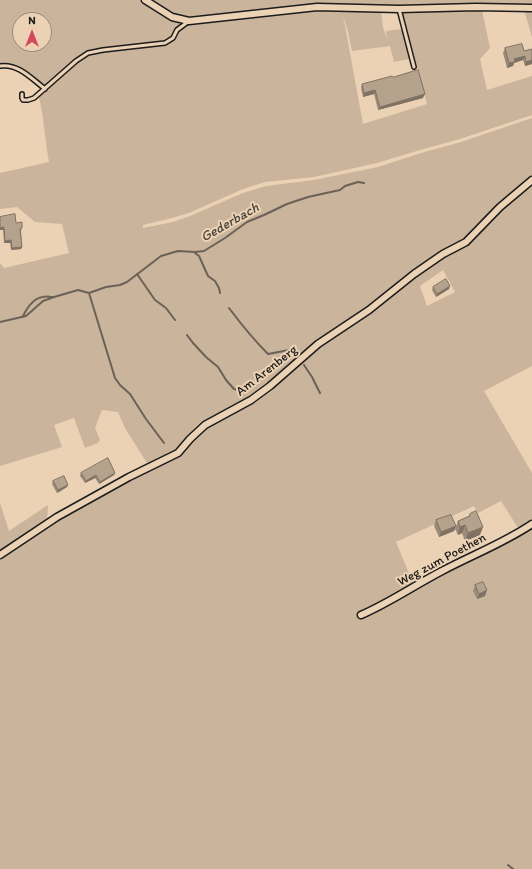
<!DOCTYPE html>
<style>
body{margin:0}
#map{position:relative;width:532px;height:869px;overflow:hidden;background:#ecd2b4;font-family:Itim,sans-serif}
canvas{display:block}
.north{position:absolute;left:12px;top:12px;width:40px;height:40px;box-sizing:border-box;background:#ecd2b4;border:1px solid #998977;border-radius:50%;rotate:0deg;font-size:11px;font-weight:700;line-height:16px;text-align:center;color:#1c1c1c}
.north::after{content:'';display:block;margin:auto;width:14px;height:18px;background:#d1495b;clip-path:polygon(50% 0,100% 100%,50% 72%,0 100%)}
</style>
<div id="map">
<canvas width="532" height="869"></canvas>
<div class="north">N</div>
</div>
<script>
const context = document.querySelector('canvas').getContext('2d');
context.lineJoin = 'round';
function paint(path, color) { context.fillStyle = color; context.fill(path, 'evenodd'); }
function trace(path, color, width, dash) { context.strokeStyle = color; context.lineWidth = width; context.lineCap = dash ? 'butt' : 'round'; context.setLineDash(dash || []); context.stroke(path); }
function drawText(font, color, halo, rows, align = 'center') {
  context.font = font + ' Itim,sans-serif'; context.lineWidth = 4; context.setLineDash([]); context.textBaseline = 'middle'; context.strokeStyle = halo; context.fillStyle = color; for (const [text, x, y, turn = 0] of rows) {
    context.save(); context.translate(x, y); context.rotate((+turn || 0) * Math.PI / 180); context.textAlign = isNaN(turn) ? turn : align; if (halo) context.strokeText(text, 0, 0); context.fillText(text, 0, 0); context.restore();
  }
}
const green = new Path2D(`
 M0,0H141L171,18L184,22L175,30L172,37L164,41L103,48L88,52L75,60L44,87L22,69L10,63H0ZM20,20H44V44H20Z
 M147,0H532V6L396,7L304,6L189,19L172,15Z
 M305,9L381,12L383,27L387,39L386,31L402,29L410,59L394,62L390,46L352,51L348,32L343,15L363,124L427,104L402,11L482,10L490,48L480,59L487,90L532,76V115L460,139L420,150L377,163L314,177L265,182L243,189L189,213L172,218L143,225V228L173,222L190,216L243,193L266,186L314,180L378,167L421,153L461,142L532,118V177L464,240L413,271L416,277L444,256L466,244L500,208L532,182V366L484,391L532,473V521L520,531L501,501L478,513L474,506L396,542L413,583L370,608L359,612L361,615L444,573L504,545L532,527V869H0V503L9,531L48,505L47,523L122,482V476L147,463L125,428L118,412L102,410L95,428L100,440L98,443L85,448L74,418L54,425L62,447L0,466V263L4,268L69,253L62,224L35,222L17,207L0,209V173L49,162C45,140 44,118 39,97L77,61L89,55L103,51L165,44L175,39L178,31L188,23ZM443,270L455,292L427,306L420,286Z
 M524,10L532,11V37Z`);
const stream = new Path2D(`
 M195,253L199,256L208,276L215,281L219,288L220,293
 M137,274L155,300L166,308L175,320
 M89,293L115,378L120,385L130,394L146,419L164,443
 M229,308C241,324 254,340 268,354L289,350L295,357
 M23,316C27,308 33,298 43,297C46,296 49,297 53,297
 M0,322L26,316L43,301L54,297L78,290L89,293L106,287L120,285L127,282L161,256L178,251L195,252L204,251L225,238L247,222L264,215L287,204L308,197L340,190L345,186L358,182L364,183
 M187,335L193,343L206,357L218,367L226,380L234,389L246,392
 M304,365L312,377L320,393
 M508,865L513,869`);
const lane = new Path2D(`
 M399,9L414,67
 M0,66C18,63 32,79 45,89
 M22,94V98L23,100H28L34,98L76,61L88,53L103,50L165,43L173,38L177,30L189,21`);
const street = new Path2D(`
 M145,0L172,17L189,21L317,7L399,9L476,7L532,8
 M0,555L57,517L129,477L178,453L190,439L205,425L251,400L270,386L318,344L369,310L414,274L443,254L466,242L500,207L532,180
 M361,615C389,603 415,585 442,571C472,555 504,543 532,524`);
const wall = new Path2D(`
 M505,48L524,51L532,49V64L525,66L523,60L514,63L513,66L507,68L503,53Z
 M393,77L423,98L378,110L374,94L363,97L361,88L362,84Z
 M0,217L16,223L22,228L21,231L22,247L21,249L11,250L10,243H4L3,230H0Z
 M433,287L449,289L436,297L432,290Z
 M81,473H115L114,475L99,484L95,478L85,483L80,476Z
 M53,481L67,487L57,493L52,484Z
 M470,514L480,535L465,541L462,533L458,535L455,529L458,521L469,516Z
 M436,520L456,526L454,531L439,537L434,526Z
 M475,585L485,596L477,599L473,591Z`);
const shadedWall = new Path2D(`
 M525,56L523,60L514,63L513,66L507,68L509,63L514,59Z
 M532,60V64L525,66L526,62Z
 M375,90L374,94L363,97L364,93Z
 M425,94L423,98L378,110L380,107Z
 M4,227L3,230H0V228Z
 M11,240L10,243H4L5,241Z
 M22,247L21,249L11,250L12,248Z
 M450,286L449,289L436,297L437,294Z
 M115,473L114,475L99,484L100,482Z
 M96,475L95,478L85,483L86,481Z
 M68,485L67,487L57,493L58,490Z
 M465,525L462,533L458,535L460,527Z
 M456,526L454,531L439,537L441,532Z
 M483,527L480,535L465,541L468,533Z
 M487,590L485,596L477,599L479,594Z`);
const building = new Path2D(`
 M522,44L524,51L532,49V60L526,62L525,56L514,59L515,62L509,63L505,48Z
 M418,70L425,94L380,107L375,90L364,93L362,84L392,76L393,77Z
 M15,214L16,223L22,222V228L20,229L22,247L12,248L11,240L5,241L4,227L0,228V217Z
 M446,279L450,286L437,294L433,287Z
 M108,458L115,473L100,482L96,475L86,481L81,473Z
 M64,476L68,485L58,490L53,481Z
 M476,511L483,527L468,533L465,525L460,527L458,521L470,516V514Z
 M451,515L456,526L441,532L436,520Z
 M483,582L487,590L479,594L475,585Z`);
const streetNames = [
 ["Am Arenberg",267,371,-38],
 ["Weg zum Poethen",442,560,-28]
];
const waterNames = [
 ["Gederbach",230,223,-30]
];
paint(green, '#cab49b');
trace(stream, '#6b6156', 2);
trace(lane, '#1c1c1c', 6);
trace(street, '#1c1c1c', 9);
trace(lane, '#ecd2b4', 3);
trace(street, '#ecd2b4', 6);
paint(wall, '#9c8b79');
paint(shadedWall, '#7f7163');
paint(building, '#b5a28d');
trace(building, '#7f7163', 1);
drawText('13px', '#1c1c1c', '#ecd2b4', streetNames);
drawText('italic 14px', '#4a443e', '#ecd2b4', waterNames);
</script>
